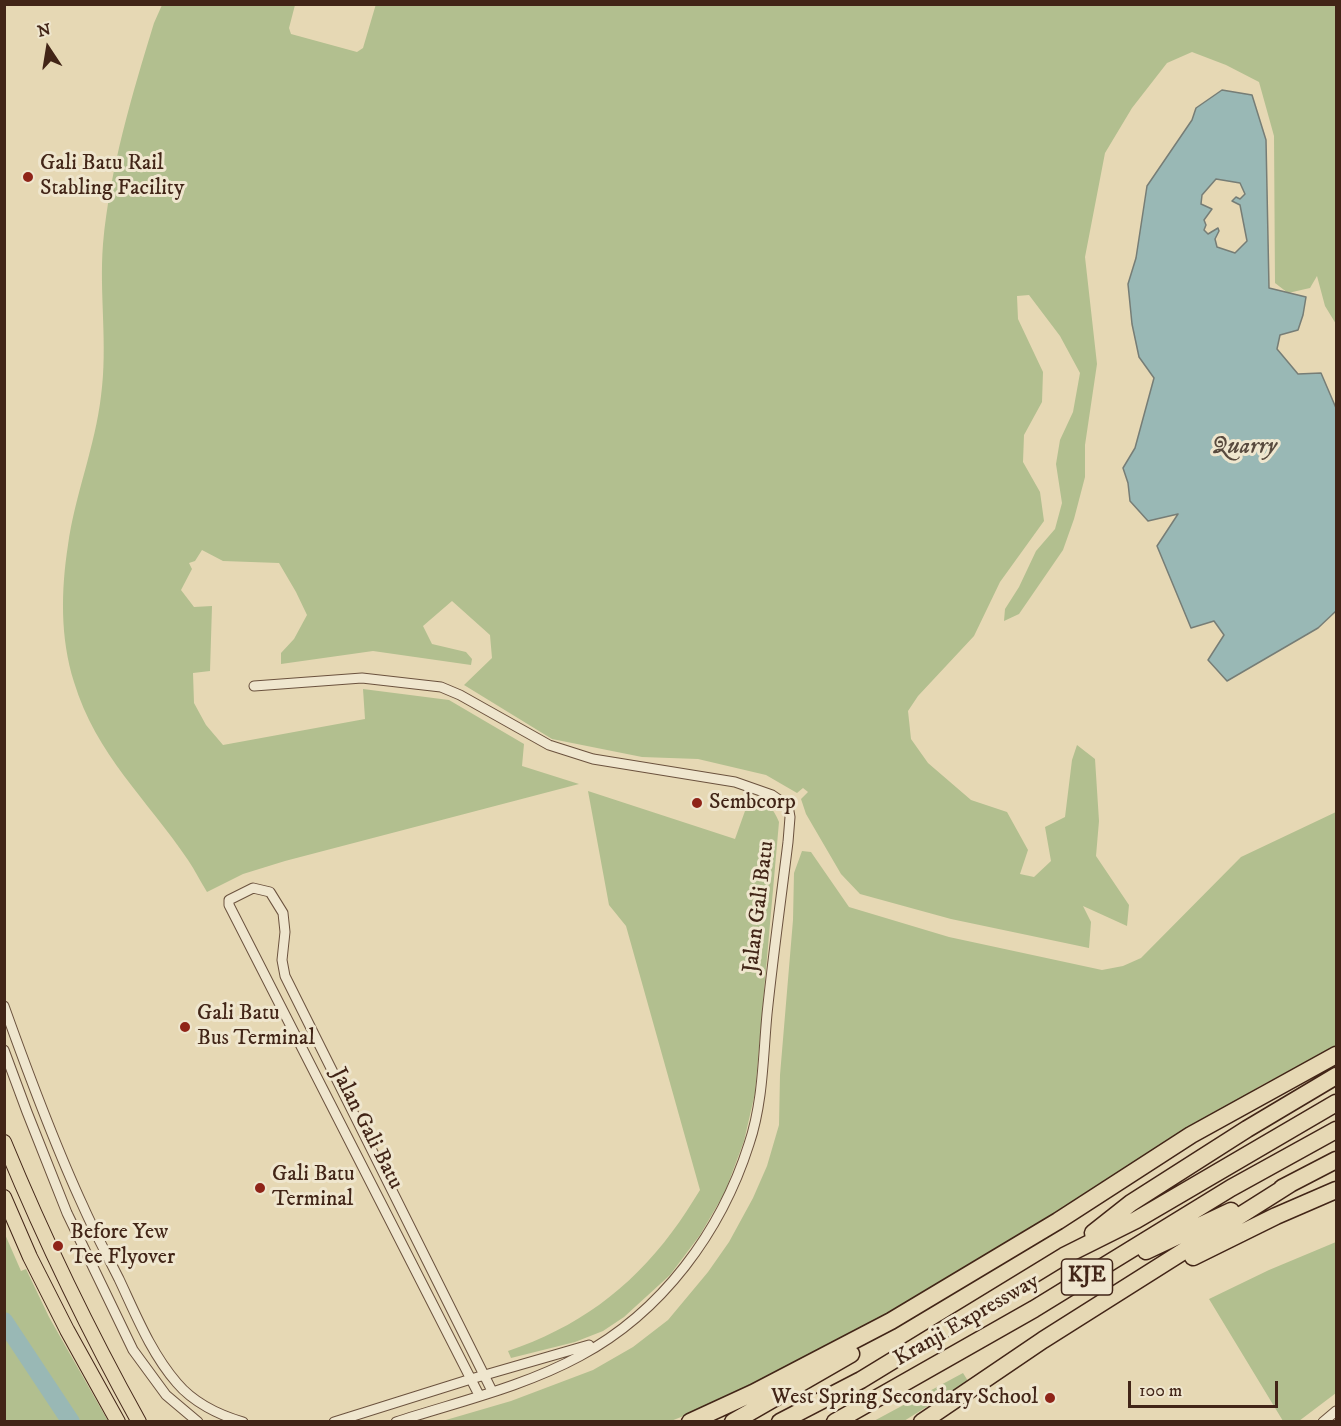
<!DOCTYPE html>
<style>
body{margin:0}
#map{position:relative;width:1341px;height:1426px;overflow:hidden;background:#e6d8b4;font-family:"IM FELL DW Pica",serif}
canvas{display:block}
.frame{position:absolute;inset:0;border:6px solid #422517;pointer-events:none}
.north{position:absolute;left:18px;top:18px;width:60px;height:60px;-webkit-text-stroke:4px #efe6ce;paint-order:stroke;rotate:348deg;font-size:16px;font-weight:700;line-height:24px;text-align:center;color:#422517}
.north::after{content:'';display:block;margin:auto;width:21px;height:27px;background:#422517;clip-path:polygon(50% 0,100% 100%,50% 72%,0 100%)}
.scale{position:absolute;left:1128px;top:1381px;width:150px;height:27px;box-sizing:border-box;border:3px solid #422517;border-top:0;padding-left:8px;font-size:18px;line-height:21px;white-space:nowrap;color:#422517;-webkit-text-stroke:4px #efe6ce;paint-order:stroke}
</style>
<div id="map">
<canvas width="1341" height="1426"></canvas>
<div class="frame"></div>
<div class="north">N</div>
<div class="scale">100 m</div>
</div>
<script>
const context = document.querySelector('canvas').getContext('2d');
context.lineJoin = 'round';
function paint(path, color) { context.fillStyle = color; context.fill(path, 'evenodd'); }
function trace(path, color, width, dash) { context.strokeStyle = color; context.lineWidth = width; context.lineCap = dash ? 'butt' : 'round'; context.setLineDash(dash || []); context.stroke(path); }
function drawText(font, color, halo, rows, align = 'center') {
  context.font = font + ' "IM FELL DW Pica",serif'; context.lineWidth = 6; context.setLineDash([]); context.textBaseline = 'middle'; context.strokeStyle = halo; context.fillStyle = color; for (const [text, x, y, turn = 0] of rows) {
    context.save(); context.translate(x, y); context.rotate((+turn || 0) * Math.PI / 180); context.textAlign = isNaN(turn) ? turn : align; if (halo) context.strokeText(text, 0, 0); context.fillText(text, 0, 0); context.restore();
  }
}
const green = new Path2D(`
 M376,4L1336,5V324L1325,306L1317,276L1310,288L1288,293L1275,283L1274,136L1259,82L1226,65L1192,52L1167,63L1132,108L1105,153L1085,257L1097,364L1085,445V477L1074,519L1063,550L1019,614L1004,621L1005,609L1019,587L1036,551L1055,529L1062,503L1056,464L1060,440L1073,412L1080,373L1060,336L1029,295L1017,296L1018,319L1043,372L1042,402L1024,435L1023,462L1040,492L1044,521L1000,582L974,636L918,696L908,711L911,739L928,763L971,800L1007,812L1028,850L1020,874L1034,877L1051,861L1045,827L1065,817L1072,760L1077,745L1095,759L1099,821L1096,856L1129,905L1127,926L1083,906L1091,922L1089,948L951,919L860,894L841,874L806,814L801,799L808,792L803,788L797,793L766,775L698,759L642,757L552,739L464,685L492,658L490,635L452,601L423,626L432,644L466,652L472,659L471,665L373,651L281,664V653L294,639L307,615L296,592L279,563L223,561L202,550L195,561L189,563L192,569L181,590L194,607L212,606L210,671L193,673L194,703L206,725L223,745L365,719L363,689L449,700L524,744L522,766L579,784L285,861L243,874L207,892C200,881 195,870 188,860C147,799 96,755 74,682C60,638 61,590 68,545C75,495 95,447 101,396C108,345 99,294 103,244C110,168 132,95 154,23L162,5H295L289,28L291,34L357,52L363,48Z
 M588,791L735,839L750,797C766,801 773,807 779,822L755,1093L744,1141L725,1192L700,1235L670,1275L624,1317L603,1331L575,1342L511,1358L508,1351C576,1328 629,1290 672,1232C682,1219 691,1204 700,1190L626,926L609,905Z
 M1336,812V1046L1260,1086L998,1249L825,1349L744,1392L671,1421L439,1422L511,1401L593,1370L633,1347L668,1320L708,1272L729,1242L753,1198L767,1166L779,1125L780,1075L793,920L794,873L802,851L811,852L849,907L949,937L1102,970L1123,966L1141,958L1241,857Z
 M4,1232L21,1271L26,1269L49,1317L108,1421H77L5,1314Z
 M1336,1242V1393L1299,1421H1283L1209,1299L1269,1270Z
 M5,1336L63,1421H5Z
 M963,1373L968,1381L904,1421L872,1422Z`);
const water = new Path2D(`
 M1222,90L1252,95L1266,140L1269,288L1306,297L1303,315L1298,330L1280,335L1277,349L1298,374L1321,373L1336,408V611L1318,628L1227,681L1208,660L1224,635L1214,621L1191,628L1157,546L1178,514L1148,521L1130,501L1128,483L1123,468L1135,448L1154,378L1139,357L1132,324L1128,284L1136,258L1147,186L1192,120L1196,108ZM1216,179L1240,183L1245,194L1240,199L1236,197L1232,201L1240,205L1247,241L1235,253L1217,247L1215,239L1219,231L1218,228L1208,234L1204,230L1206,225L1204,220L1212,209L1201,204L1202,195Z`);
const river = new Path2D(`
 M4,1321L71,1422`);
const minor = new Path2D(`
 M254,686L362,678L441,687L460,695L549,745L593,759L735,782L772,795L788,806L790,817L788,842C781,899 773,956 767,1014C763,1057 763,1103 749,1144C721,1232 662,1312 580,1356C523,1387 457,1402 396,1422
 M4,1006C28,1073 53,1141 83,1206C94,1231 107,1255 119,1279C136,1315 151,1353 177,1383C193,1402 219,1415 243,1422
 M4,1050L27,1112L67,1213L133,1350L166,1395L198,1422
 M479,1395L229,905V900L253,888L270,892L283,913L285,932L282,960L285,976L492,1391
 M334,1422L471,1379L589,1345
 M1323,1422L1336,1411`);
const primary = new Path2D(`
 M4,1142C44,1239 88,1330 139,1422
 M4,1197L30,1257L67,1330L118,1422`);
const motorway = new Path2D(`
 M1282,1188L1336,1160
 M1093,1233L1131,1203L1247,1129L1336,1076
 M1146,1251L1231,1211
 M1193,1257L1276,1216L1336,1190
 M690,1422L753,1393L891,1321L1058,1221L1191,1135L1336,1055
 M733,1422L851,1354
 M780,1422L861,1380L1064,1256L1136,1220L1336,1103
 M835,1422L1034,1309L1231,1188L1336,1130
 M922,1422L1043,1340L1290,1184`);
const markers = [
 [28,177,6,"#8f2418"],
 [697,803,6,"#8f2418"],
 [185,1027,6,"#8f2418"],
 [260,1188,6,"#8f2418"],
 [58,1246,6,"#8f2418"],
 [1050,1398,6,"#8f2418"]
];
const shields = [
 [1087,1277,51]
];
const shieldNames = [
 ["KJE",1087,1277]
];
const poiNames = [
 ["Gali Batu Rail",40,164],
 ["Stabling Facility",40,189],
 ["Sembcorp",709,803],
 ["Gali Batu",197,1014],
 ["Bus Terminal",197,1039],
 ["Gali Batu",272,1175],
 ["Terminal",272,1200],
 ["Before Yew",70,1233],
 ["Tee Flyover",70,1258],
 ["West Spring Secondary School",1038,1398,"right"]
];
const streetNames = [
 ["Jalan Gali Batu",760,907,-83],
 ["Jalan Gali Batu",366,1129,63],
 ["Kranji Expressway",967,1321,-30]
];
const waterNames = [
 ["Quarry",1244,448]
];
paint(green, '#b2bf8f');
paint(water, '#99b8b5');
trace(water, '#767d76', 1.5);
trace(river, '#99b8b5', 18);
trace(minor, '#6b523e', 11);
trace(primary, '#422517', 16);
trace(motorway, '#422517', 19);
trace(minor, '#efe6ce', 9);
trace(primary, '#e6d8b4', 14);
trace(motorway, '#e6d8b4', 16);
for (const [x, y, r, color] of markers) { const dot = new Path2D(); dot.arc(x, y, r, 0, 2 * Math.PI); context.fillStyle = color; context.fill(dot); trace(dot, '#efe6ce', 2); }
for (const [x, y, w] of shields) { const box = new Path2D(); box.roundRect(x - w / 2, y - 18, w, 36, 4.5); context.fillStyle = '#efe6ce'; context.fill(box); trace(box, '#422517', 1.5); }
drawText('bold 21px', '#422517', null, shieldNames);
drawText('22px', '#422517', '#efe6ce', poiNames, 'left');
drawText('22px', '#422517', '#efe6ce', streetNames);
drawText('italic 24px', '#584a3e', '#efe6ce', waterNames);
</script>
